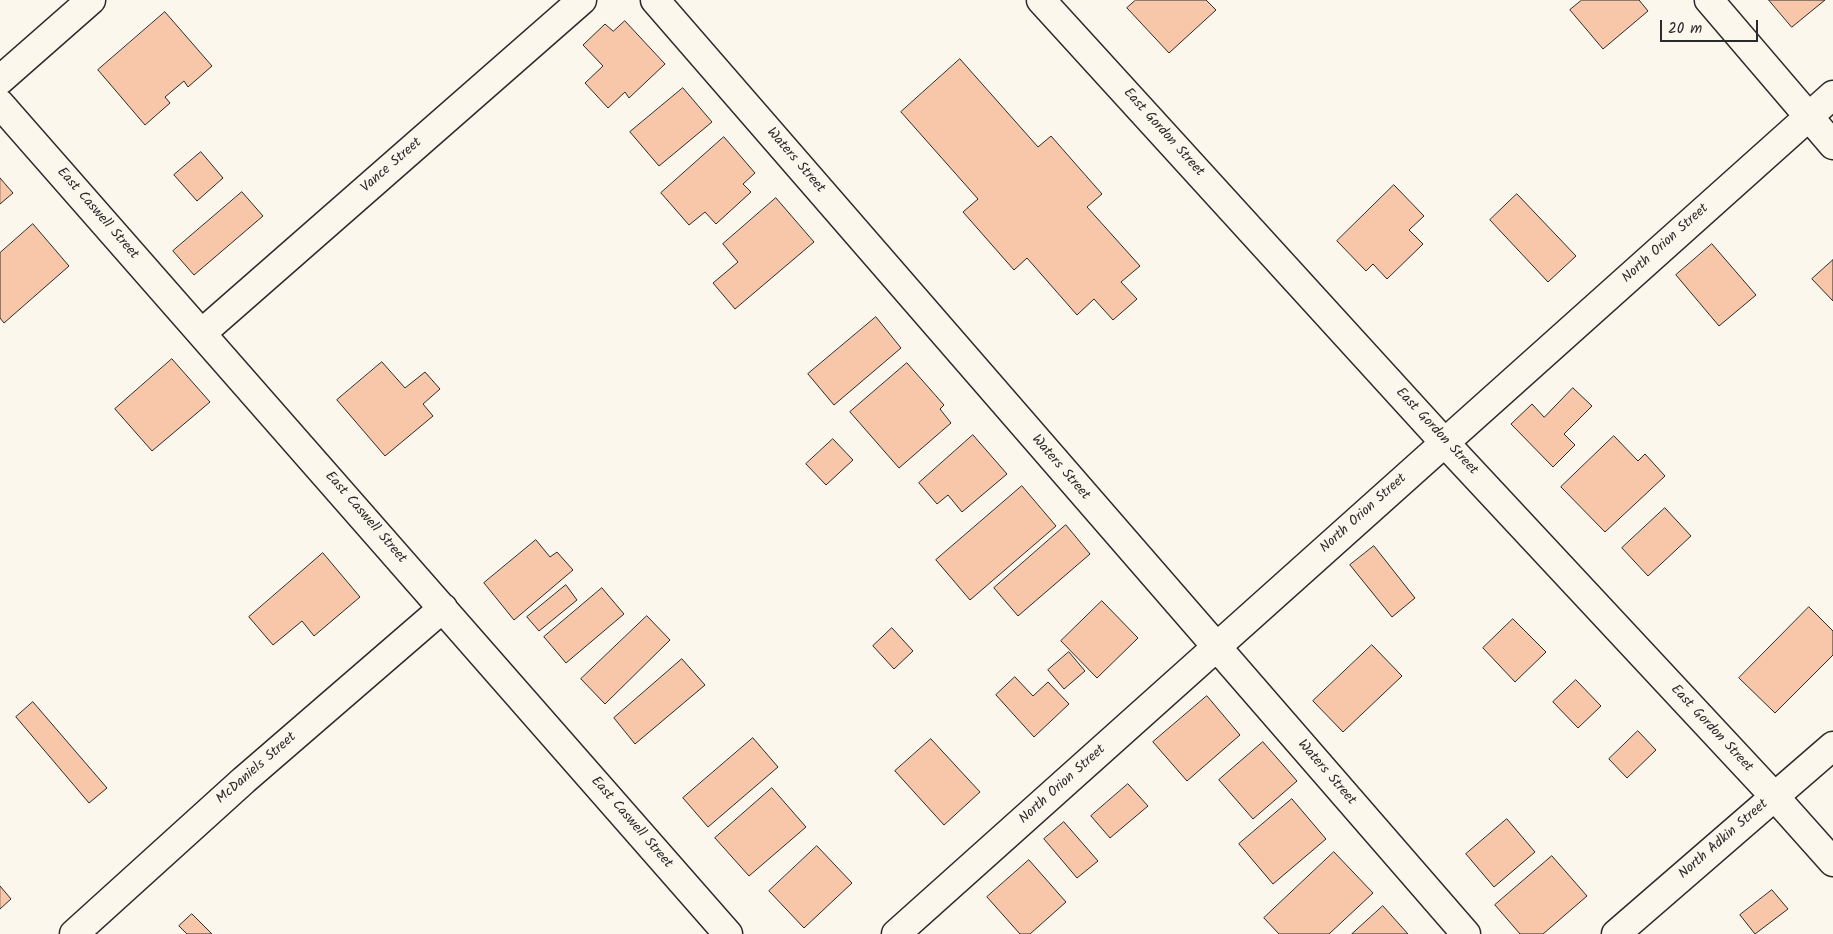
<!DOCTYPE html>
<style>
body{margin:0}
#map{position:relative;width:1833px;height:934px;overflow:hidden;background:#fbf7ec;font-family:Kalam,sans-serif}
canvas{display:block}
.scale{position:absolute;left:1660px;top:20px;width:98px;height:22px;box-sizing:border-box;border:2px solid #2b2b2b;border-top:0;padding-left:6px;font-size:15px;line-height:18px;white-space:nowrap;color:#2b2b2b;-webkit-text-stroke:4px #fbf7ec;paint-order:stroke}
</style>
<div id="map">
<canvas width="1833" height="934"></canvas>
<div class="scale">20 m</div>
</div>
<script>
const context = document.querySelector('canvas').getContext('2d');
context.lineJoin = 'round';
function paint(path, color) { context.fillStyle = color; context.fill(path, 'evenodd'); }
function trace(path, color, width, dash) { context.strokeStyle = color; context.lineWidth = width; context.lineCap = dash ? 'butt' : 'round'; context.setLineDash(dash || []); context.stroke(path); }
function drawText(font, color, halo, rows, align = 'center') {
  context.font = font + ' Kalam,sans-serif'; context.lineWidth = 4.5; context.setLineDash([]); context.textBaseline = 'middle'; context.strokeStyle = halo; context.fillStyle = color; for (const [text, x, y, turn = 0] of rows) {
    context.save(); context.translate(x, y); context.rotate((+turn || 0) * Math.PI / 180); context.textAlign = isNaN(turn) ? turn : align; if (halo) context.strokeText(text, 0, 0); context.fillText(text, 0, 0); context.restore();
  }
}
const building = new Path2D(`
 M1136,0H1206L1216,10L1169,53L1127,8Z
 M1582,0H1639L1648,11L1603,49L1570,10Z
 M1769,0H1825L1792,27Z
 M165,12L212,66L188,87L184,81L165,97L170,103L145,125L98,70Z
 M625,21L665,64L629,98L625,92L608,108L585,83L603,66L583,45L605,24L613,31Z
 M960,59L1038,147L1051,136L1102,194L1087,207L1140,266L1121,282L1137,299L1113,320L1094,299L1077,315L1027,258L1014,270L963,212L978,199L901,112Z
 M683,88L712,122L659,166L630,132Z
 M724,137L755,173L743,184L751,192L716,224L705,212L689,225L661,193Z
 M201,152L223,178L197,201L174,175Z
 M0,178L13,193L0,204Z
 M1394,185L1424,216L1409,230L1423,244L1387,279L1373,264L1366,271L1337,241Z
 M242,192L263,216L194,275L173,251Z
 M1517,194L1576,256L1548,282L1490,220Z
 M776,198L814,242L735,309L713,283L738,262L723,244Z
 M33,224L69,266L4,323L0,318V253Z
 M1712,244L1756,295L1719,326L1676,275Z
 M1833,260V301L1812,279Z
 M876,317L901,348L834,405L808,374Z
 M172,359L210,402L152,451L115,409Z
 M382,362L405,388L425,372L440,389L423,404L433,416L385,456L337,400Z
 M907,363L944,405L940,409L951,423L899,468L850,412Z
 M1573,388L1592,406L1564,434L1575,445L1553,467L1511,424L1532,404L1544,417Z
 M973,435L1007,474L962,512L948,495L937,504L919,483Z
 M1614,436L1638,461L1645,454L1665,476L1605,532L1561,487Z
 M833,439L853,460L826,485L806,464Z
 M1022,486L1056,526L970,600L936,560Z
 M1665,508L1691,536L1648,576L1622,548Z
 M1066,525L1090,554L1018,616L994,588Z
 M536,540L550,557L557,552L573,570L514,620L484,583Z
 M1374,546L1415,598L1392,617L1350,565Z
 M323,553L360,597L314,636L302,621L273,645L249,617Z
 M566,585L577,600L539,631L527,617Z
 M602,588L624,614L566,663L544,637Z
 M1102,601L1138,638L1097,678L1061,641Z
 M1809,607L1833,631V655L1775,713L1739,678Z
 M647,616L670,640L605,704L581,679Z
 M1513,619L1546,652L1515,682L1483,648Z
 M892,628L913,651L894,669L873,646Z
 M1372,645L1402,676L1343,732L1313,701Z
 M1069,652L1085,671L1064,689L1048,670Z
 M682,659L705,685L635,744L614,718Z
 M1015,677L1033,696L1048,682L1069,704L1034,737L996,695Z
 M1576,680L1601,706L1578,728L1553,702Z
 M1207,696L1240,735L1187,781L1153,742Z
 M33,702L107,788L89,803L16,717Z
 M1638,731L1656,750L1627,778L1609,759Z
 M753,738L778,767L708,827L683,798Z
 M931,739L980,792L944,825L895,771Z
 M1263,742L1297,781L1253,819L1219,780Z
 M1128,784L1148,806L1110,838L1091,816Z
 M772,788L806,827L749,876L715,838Z
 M1292,799L1326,839L1273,884L1239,844Z
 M1507,819L1535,852L1494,887L1466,854Z
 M1064,822L1098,861L1077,878L1044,839Z
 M817,846L852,883L804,928L769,891Z
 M1334,852L1373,893L1329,934H1279L1264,918Z
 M1552,856L1587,896L1543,934H1520L1495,905Z
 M1029,860L1066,902L1030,934H1020L987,897Z
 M0,886L11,899L0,909Z
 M1772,890L1788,909L1755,934L1740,915Z
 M1383,906L1408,934H1352Z
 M192,914L212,934H187L179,926Z`);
const minor = new Path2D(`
 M655,0L1466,934
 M1041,0L1444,442L1775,797L1833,862
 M1709,0L1833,145
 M0,80L91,0
 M0,104L728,934
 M202,333L582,0
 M74,934L244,780L443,608
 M896,934L1833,95
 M1616,934L1833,746`);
const streetNames = [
 ["East Gordon Street",1163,133,48],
 ["Waters Street",795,161,49],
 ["Vance Street",392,166,-41],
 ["East Caswell Street",97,214,49],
 ["North Orion Street",1666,244,-42],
 ["East Gordon Street",1436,432,47],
 ["Waters Street",1060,468,49],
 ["North Orion Street",1364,514,-42],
 ["East Caswell Street",365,518,49],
 ["East Gordon Street",1711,729,47],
 ["McDaniels Street",257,769,-41],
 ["Waters Street",1326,773,49],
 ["North Orion Street",1063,785,-42],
 ["East Caswell Street",631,823,49],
 ["North Adkin Street",1724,840,-41]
];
paint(building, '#f8c6a8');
trace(building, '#2b2b2b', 1);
trace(minor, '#2b2b2b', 31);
trace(minor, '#fbf7ec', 28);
drawText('14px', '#2b2b2b', '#fbf7ec', streetNames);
</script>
